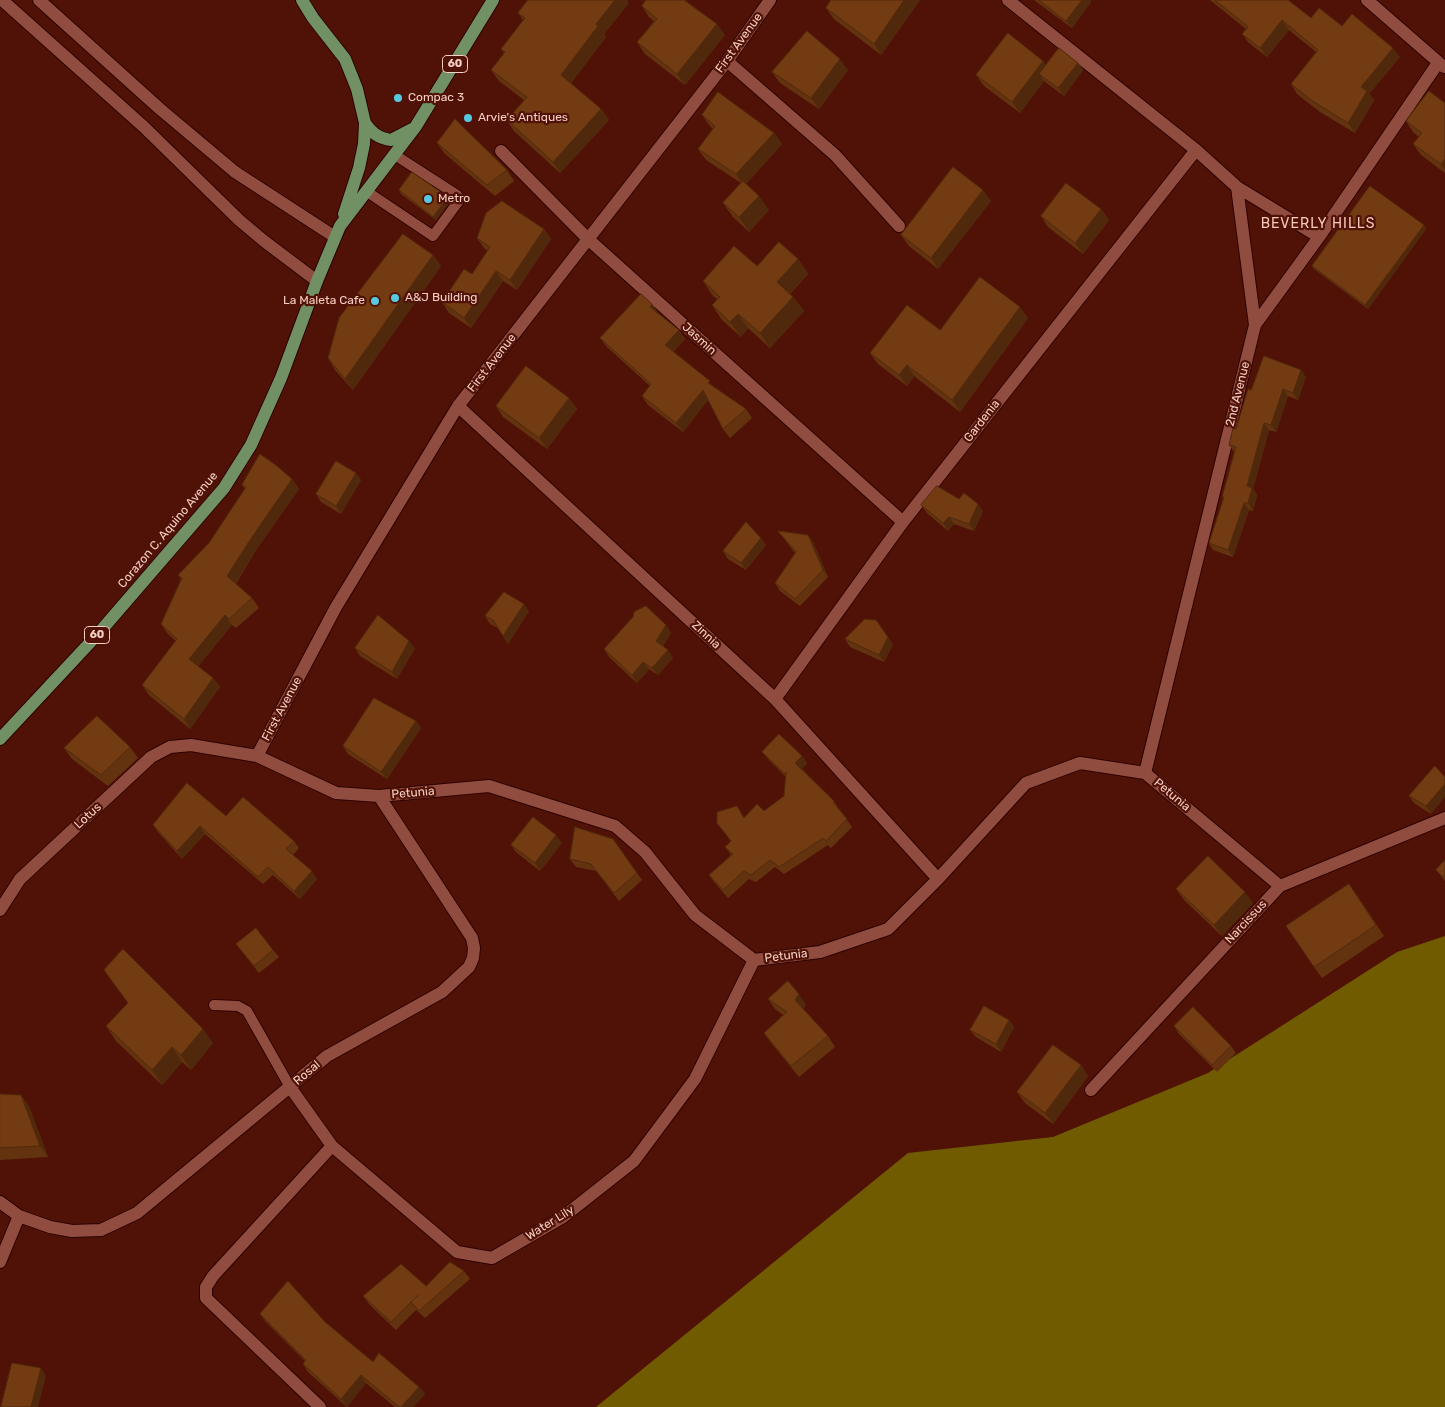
<!DOCTYPE html>
<style>
body{margin:0}
canvas{display:block;background:#501207}
</style>
<canvas width="1445" height="1407"></canvas>
<script>
const context = document.querySelector('canvas').getContext('2d');
context.lineJoin = 'round';
function paint(path, color) { context.fillStyle = color; context.fill(path, 'evenodd'); }
function trace(path, color, width, dash) { context.strokeStyle = color; context.lineWidth = width; context.lineCap = dash ? 'butt' : 'round'; context.setLineDash(dash || []); context.stroke(path); }
function drawText(font, color, halo, rows, align = 'center') {
  context.font = font + ' Rubik,sans-serif'; context.lineWidth = 4.5; context.setLineDash([]); context.textBaseline = 'middle'; context.strokeStyle = halo; context.fillStyle = color; for (const [text, x, y, turn = 0] of rows) {
    context.save(); context.translate(x, y); context.rotate((+turn || 0) * Math.PI / 180); context.textAlign = isNaN(turn) ? turn : align; if (halo) context.strokeText(text, 0, 0); context.fillText(text, 0, 0); context.restore();
  }
}
const forest = new Path2D(`
 M1445,936V1407H596L908,1153L1053,1137L1208,1073L1397,952Z`);
const lane = new Path2D(`
 M366,191L433,236L458,202L459,198L457,195L395,155
 M214,1005L238,1006L247,1011L290,1087`);
const street = new Path2D(`
 M2,0L144,127L239,220L264,241L317,281
 M39,0L160,109L235,172L335,237
 M1008,0L1196,150L1237,187L1319,237
 M1367,0L1444,67
 M727,61L835,155L899,226
 M501,151L588,239L903,522
 M1237,187L1255,325
 M458,406L775,699L938,879
 M775,699L903,522L1196,150
 M257,756L336,607L458,406L727,61L770,0
 M1145,773L1255,325L1319,237L1438,63
 M0,910L20,879L151,757L170,747L191,745L257,756L336,793L379,796L489,786L615,826L645,852L695,915L754,960L820,952L888,929L938,879L1026,783L1080,763L1145,773L1280,886
 M290,1087L332,1146L457,1252L492,1258L563,1217L634,1161L695,1079L754,960
 M1091,1090L1280,886L1445,818
 M0,1202L19,1216
 M0,1262L19,1216L50,1227L72,1231L101,1230L137,1213L327,1056L442,992L469,967L473,958L474,948L472,938L379,796
 M320,1407L206,1298V1287L213,1276L332,1146`);
const primary = new Path2D(`
 M302,0L313,18L345,59L357,89L365,123L364,144L359,168L344,214
 M365,123C372,133 378,138 391,140L412,129
 M0,739L98,634L224,488L251,445L281,378L317,281L340,226L416,126L493,0`);
const wall = new Path2D(`
 M920,0L881,55L834,19L826,8Z
 M1034,0H1090L1091,2L1072,28Z
 M1210,0H1288L1311,18L1342,26L1400,57L1369,94L1374,100L1355,133L1320,112L1297,94L1291,84L1316,52L1289,30L1267,57L1249,43L1242,34L1246,29Z
 M629,3L604,34L606,37L571,83L601,109L609,120L560,173L514,131L507,120L524,100L499,81L491,70L504,53L501,49L523,20L518,13Z
 M642,6L725,35L685,85L645,54L637,42L654,21L649,17Z
 M1043,61L1046,65L1078,63L1083,70L1064,96L1044,81L1020,113L984,86L976,75Z
 M848,70L819,109L780,83L772,72Z
 M1445,103V173L1421,155L1413,144L1419,137L1413,132L1406,121Z
 M702,115L774,133L782,144L746,184L769,210L749,232L733,217L723,203L741,183L706,160L698,149L713,129L710,126Z
 M437,143L507,170L514,181L495,196L445,154Z
 M399,190L450,201L436,220L401,194Z
 M991,201L938,269L909,246L901,235Z
 M1101,209L1109,220L1083,254L1048,227L1041,216Z
 M1424,225L1426,229L1368,309L1314,269L1312,266Z
 M544,229L551,239L517,290L503,281L471,328L449,313L442,302L472,274L488,251L484,248L477,238Z
 M433,255L441,266L353,390L335,370L328,358Z
 M798,259L808,274L790,294L793,297L804,311L770,348L748,328L741,337L722,320L712,305L717,299L713,296L703,281L757,266Z
 M652,304L658,313L679,330L685,339L673,352L714,387L746,409L752,418L730,438L723,429L708,400L683,432L648,405L642,396L650,386L607,347L600,338Z
 M1028,318L960,412L914,376L907,386L878,364L870,353L940,330Z
 M1306,377L1298,400L1288,396L1276,432L1269,430L1253,489L1257,495L1253,511L1249,510L1233,557L1213,550L1209,543L1223,499L1222,497L1234,452L1229,445L1251,390Z
 M569,398L577,409L547,449L503,417L496,406Z
 M356,473L361,480L341,514L321,502L316,494Z
 M292,479L299,489L256,550L236,584L252,598L259,608L236,628L232,625L198,666L213,678L220,687L190,729L149,695L142,685L176,641L168,634L161,624L181,579L178,575L209,543L245,489L242,485Z
 M921,505L983,511L974,531L954,524L948,531L927,513Z
 M778,531L808,535L813,542L828,577L800,606L780,591L775,583L795,553Z
 M766,545L746,570L728,559L723,551Z
 M529,611L508,644L498,628L490,624L485,616Z
 M633,617L666,625L671,633L663,646L673,658L658,675L649,669L637,683L609,657L604,649Z
 M845,639L893,644L884,662L850,647Z
 M355,648H415L397,679L360,656Z
 M416,721L421,728L387,779L348,754L343,746Z
 M130,747L138,758L108,786L72,759L64,748Z
 M762,752L802,756L807,763L802,769L834,801L839,809L852,827L831,848L828,845L784,874L775,867L756,882L749,879L728,898L714,882L709,875L731,855L725,847L731,841L744,818L764,811L784,796L786,777L768,759Z
 M1435,766L1431,814L1414,803L1409,796Z
 M226,816L294,841L299,848L293,855L317,879L300,899L273,875L263,884L205,834L182,859L158,832L153,825Z
 M613,839L642,880L619,901L596,871L576,867L570,859Z
 M562,843L540,871L516,852L511,845Z
 M1445,860V881L1436,870Z
 M1176,889L1253,903L1222,936L1184,900Z
 M1357,895L1384,936L1322,978L1314,967Z
 M236,944L273,950L279,957L259,973Z
 M768,999L806,1005L803,1009L828,1036L835,1047L799,1077L771,1043L764,1033L783,1015L775,1009Z
 M1009,1020L1014,1027L1001,1052L976,1037L970,1030Z
 M106,1026L213,1043L191,1070L182,1062L162,1085L116,1041Z
 M1174,1026L1231,1046L1236,1053L1217,1072L1179,1034Z
 M1081,1065L1088,1076L1053,1124L1025,1103L1017,1092Z
 M0,1094L29,1106L48,1157L0,1160Z
 M464,1271L470,1279L425,1318L416,1310L396,1330L369,1304L363,1296L426,1286Z
 M260,1314L325,1322L373,1362L419,1387L425,1394L413,1407H395L366,1383L347,1407L308,1372L303,1364L305,1361L265,1321Z`);
const shadedWall = new Path2D(`
 M615,0H627L629,3L604,34L606,37L569,86L561,75L596,24Z
 M904,0H920L881,55L874,44Z
 M1082,0H1090L1091,2L1072,28L1066,21Z
 M1282,20L1289,30L1267,57L1260,48Z
 M717,24L725,35L685,85L677,74Z
 M1393,48L1400,57L1369,94L1374,100L1355,133L1348,123L1361,87Z
 M840,59L848,70L819,109L811,98Z
 M1043,61L1051,72L1039,74L1044,81L1020,113L1012,102Z
 M1078,63L1083,70L1064,96L1058,88Z
 M601,109L609,120L560,173L553,162Z
 M774,133L782,144L744,186L736,174Z
 M1445,159V170L1441,164Z
 M983,190L991,201L938,269L931,258Z
 M759,196L769,210L749,232L739,217Z
 M448,197L450,201L436,220L433,217Z
 M1101,209L1109,220L1083,254L1075,243Z
 M1424,225L1426,229L1368,309L1365,305Z
 M544,229L551,239L517,290L510,280Z
 M433,255L441,266L353,390L345,379Z
 M798,259L808,274L787,296L777,282Z
 M496,271L503,281L471,328L464,318Z
 M793,297L804,311L770,348L760,333Z
 M652,304L658,313L656,316L650,307Z
 M1020,307L1028,318L960,412L952,400Z
 M738,314L748,328L741,337L730,322Z
 M679,330L685,339L671,354L665,345Z
 M907,365L914,376L907,386L899,375Z
 M1301,370L1306,377L1298,400L1293,393Z
 M1283,389L1288,396L1276,432L1271,425Z
 M703,390L709,399L683,432L676,423Z
 M569,398L577,409L547,449L539,438Z
 M1264,423L1269,430L1253,489L1257,495L1253,511L1248,503L1247,486Z
 M356,473L361,480L341,514L336,506Z
 M292,479L299,489L256,550L234,586L227,576L250,540Z
 M1244,503L1249,510L1233,557L1228,550Z
 M978,504L983,511L974,531L969,524Z
 M949,517L954,524L948,531L943,523Z
 M808,535L813,542L828,577L823,570Z
 M761,538L766,545L746,570L741,563Z
 M524,604L529,611L508,644L503,636Z
 M225,615L232,625L196,669L189,659Z
 M666,625L671,633L662,648L656,641Z
 M888,637L893,644L884,662L879,655Z
 M409,641L415,648L397,679L392,672Z
 M668,650L673,658L658,675L652,668Z
 M643,662L649,669L637,683L632,675Z
 M213,678L220,687L190,729L184,719Z
 M416,721L421,728L387,779L381,772Z
 M802,756L807,763L801,770L795,763Z
 M1445,784V797L1431,814L1426,806Z
 M200,826L205,834L182,859L177,851Z
 M556,835L562,843L540,871L535,863Z
 M312,871L317,879L300,899L294,891Z
 M1245,892L1253,903L1222,936L1214,925Z
 M799,994L806,1005L802,1010L795,1000Z
 M1009,1020L1014,1027L1001,1052L996,1044Z
 M203,1029L213,1043L191,1070L181,1055Z
 M172,1047L182,1062L162,1085L152,1070Z
 M1081,1065L1088,1076L1053,1124L1045,1113Z
 M21,1095L29,1106L48,1157L40,1146Z
 M41,1368L46,1376L38,1407H31Z
 M361,1375L366,1383L347,1407L341,1399Z
 M419,1387L425,1394L413,1407H401Z`);
const building = new Path2D(`
 M528,0H615L596,24L598,26L561,75L601,109L553,162L507,120L527,97L491,70L505,52L501,49L525,18L518,13Z
 M646,0H684L717,24L677,74L637,42L657,19L642,6Z
 M831,0H904L874,44L826,8Z
 M1039,0H1082L1066,21Z
 M1215,0H1288L1311,18L1319,8L1342,26L1352,14L1393,48L1361,87L1367,91L1348,123L1314,102L1291,84L1318,50L1282,20L1260,48L1242,34L1248,27Z
 M807,31L840,59L811,98L772,72Z
 M1008,33L1043,61L1012,102L976,75Z
 M1059,48L1078,63L1058,88L1039,74Z
 M1429,91L1445,103V159L1441,164L1413,144L1422,133L1406,121Z
 M718,92L774,133L736,174L698,149L715,126L702,115Z
 M455,119L507,170L487,185L437,143Z
 M953,167L983,190L931,258L901,235Z
 M412,172L448,197L433,217L399,190Z
 M743,181L759,196L739,217L723,203Z
 M1066,183L1101,209L1075,243L1041,216Z
 M1370,186L1424,225L1365,305L1312,266Z
 M502,201L544,229L510,280L496,271L464,318L442,302L464,269L472,274L490,247L477,238L486,213Z
 M403,234L433,255L345,379L328,358L339,318Z
 M779,242L798,259L777,282L793,297L760,333L738,314L730,322L712,305L720,297L703,281L734,246L757,266Z
 M980,277L1020,307L952,400L907,365L899,375L870,353L907,305L940,330Z
 M641,294L652,304L650,307L679,330L665,345L710,381L708,383L746,409L723,429L703,390L676,423L642,396L651,384L600,338Z
 M1264,356L1301,370L1293,393L1283,389L1271,425L1264,423L1247,486L1252,488L1248,503H1244L1228,550L1209,543L1224,497H1222L1236,447L1229,445L1233,428L1236,429L1248,389L1251,390Z
 M526,366L569,398L539,438L496,406Z
 M260,454L277,466L292,479L250,540L227,576L252,598L229,619L225,615L189,659L213,678L184,719L142,685L177,639L161,624L182,578L178,575L209,543L246,487L242,485Z
 M336,461L356,473L336,506L316,494Z
 M937,486L959,499L964,493L978,504L969,524L949,517L943,523L921,505Z
 M746,522L761,538L741,563L723,551Z
 M778,531L808,535L823,570L795,599L775,583L796,552Z
 M504,592L524,604L503,636L493,620L485,616Z
 M646,606L666,625L656,641L668,650L652,668L643,662L632,675L604,649L633,617L634,612Z
 M378,615L409,641L392,672L355,648Z
 M865,619L876,620L888,637L879,655L845,639Z
 M374,698L416,721L381,772L343,746Z
 M97,716L130,747L101,775L64,748Z
 M779,734L802,756L795,763L834,801L833,802L847,819L826,841L823,838L779,867L770,860L751,875L744,871L723,890L709,875L733,854L725,847L731,841L717,823V812L737,806L744,818L757,804L764,811L784,796L786,772L785,774L762,752Z
 M1435,766L1445,777V784L1426,806L1409,796Z
 M187,783L226,816L243,797L294,841L286,849L312,871L294,891L268,867L258,877L200,826L177,851L153,825Z
 M533,817L556,835L535,863L511,845Z
 M575,827L613,839L637,873L614,893L591,864L570,859Z
 M1208,856L1245,892L1214,925L1176,889Z
 M1445,860V875L1443,877L1436,870Z
 M1349,884L1376,925L1314,967L1286,926Z
 M256,928L273,950L254,966L236,944Z
 M123,949L203,1029L181,1055L172,1047L152,1070L106,1026L128,1003L104,970Z
 M788,981L799,994L795,1000L828,1036L791,1066L764,1033L787,1012L768,999Z
 M984,1006L1009,1020L996,1044L970,1030Z
 M1193,1007L1231,1046L1212,1065L1174,1026Z
 M1053,1045L1081,1065L1045,1113L1017,1092Z
 M0,1094L21,1095L40,1146L0,1148Z
 M450,1262L464,1271L419,1311L411,1302L418,1295L391,1322L363,1296L401,1264L426,1286Z
 M288,1281L325,1322L373,1362L379,1353L419,1387L401,1407H399L361,1375L341,1399L303,1364L306,1360L260,1314Z
 M12,1363L41,1368L31,1407H1Z`);
const markers = [
 [398,98,5,"#56c9e0"],
 [468,118,5,"#56c9e0"],
 [428,199,5,"#56c9e0"],
 [395,298,5,"#56c9e0"],
 [375,301,5,"#56c9e0"]
];
const shields = [
 [455,64,25],
 [97,635,25]
];
const shieldNames = [
 ["60",455,64],
 ["60",97,635]
];
const streetNames = [
 ["First Avenue",739,43,-54],
 ["Jasmin",699,339,42],
 ["First Avenue",492,363,-52],
 ["2nd Avenue",1238,394,-76],
 ["Gardenia",982,421,-52],
 ["Corazon C. Aquino Avenue",168,530,-50],
 ["Zinnia",706,635,43],
 ["First Avenue",282,709,-62],
 ["Petunia",413,793,-5],
 ["Petunia",1172,795,40],
 ["Lotus",88,816,-43],
 ["Narcissus",1246,922,-47],
 ["Petunia",786,956,-7],
 ["Rosal",307,1073,-40],
 ["Water Lily",550,1223,-32]
];
const poiNames = [
 ["Compac 3",408,98],
 ["Arvie's Antiques",478,118],
 ["Metro",438,199],
 ["A&J Building",405,298],
 ["La Maleta Cafe",365,301,"right"]
];
const neighbourhoodNames = [
 ["BEVERLY HILLS",1318,224]
];
paint(forest, '#705b00');
trace(lane, '#2d0100', 12);
trace(street, '#2d0100', 14);
trace(primary, '#2d0100', 14);
trace(lane, '#904d3f', 10);
trace(street, '#904d3f', 12);
trace(primary, '#719064', 12);
paint(wall, '#63330f');
paint(shadedWall, '#50290c');
paint(building, '#733b11');
trace(building, '#50290c', 1);
for (const [x, y, r, color] of markers) { const dot = new Path2D(); dot.arc(x, y, r, 0, 2 * Math.PI); context.fillStyle = color; context.fill(dot); trace(dot, '#501207', 2); }
for (const [x, y, w] of shields) { const box = new Path2D(); box.roundRect(x - w / 2, y - 8.5, w, 17, 4); context.fillStyle = '#501207'; context.fill(box); trace(box, '#f6cec5', 1); }
drawText('bold 11px', '#f6cec5', null, shieldNames);
drawText('12px', '#f6cec5', '#501207', streetNames);
drawText('12px', '#f6cec5', '#501207', poiNames, 'left');
context.letterSpacing = '1px';
drawText('14px', '#f8c8bd', '#501207', neighbourhoodNames);
context.letterSpacing = '0px';
</script>
